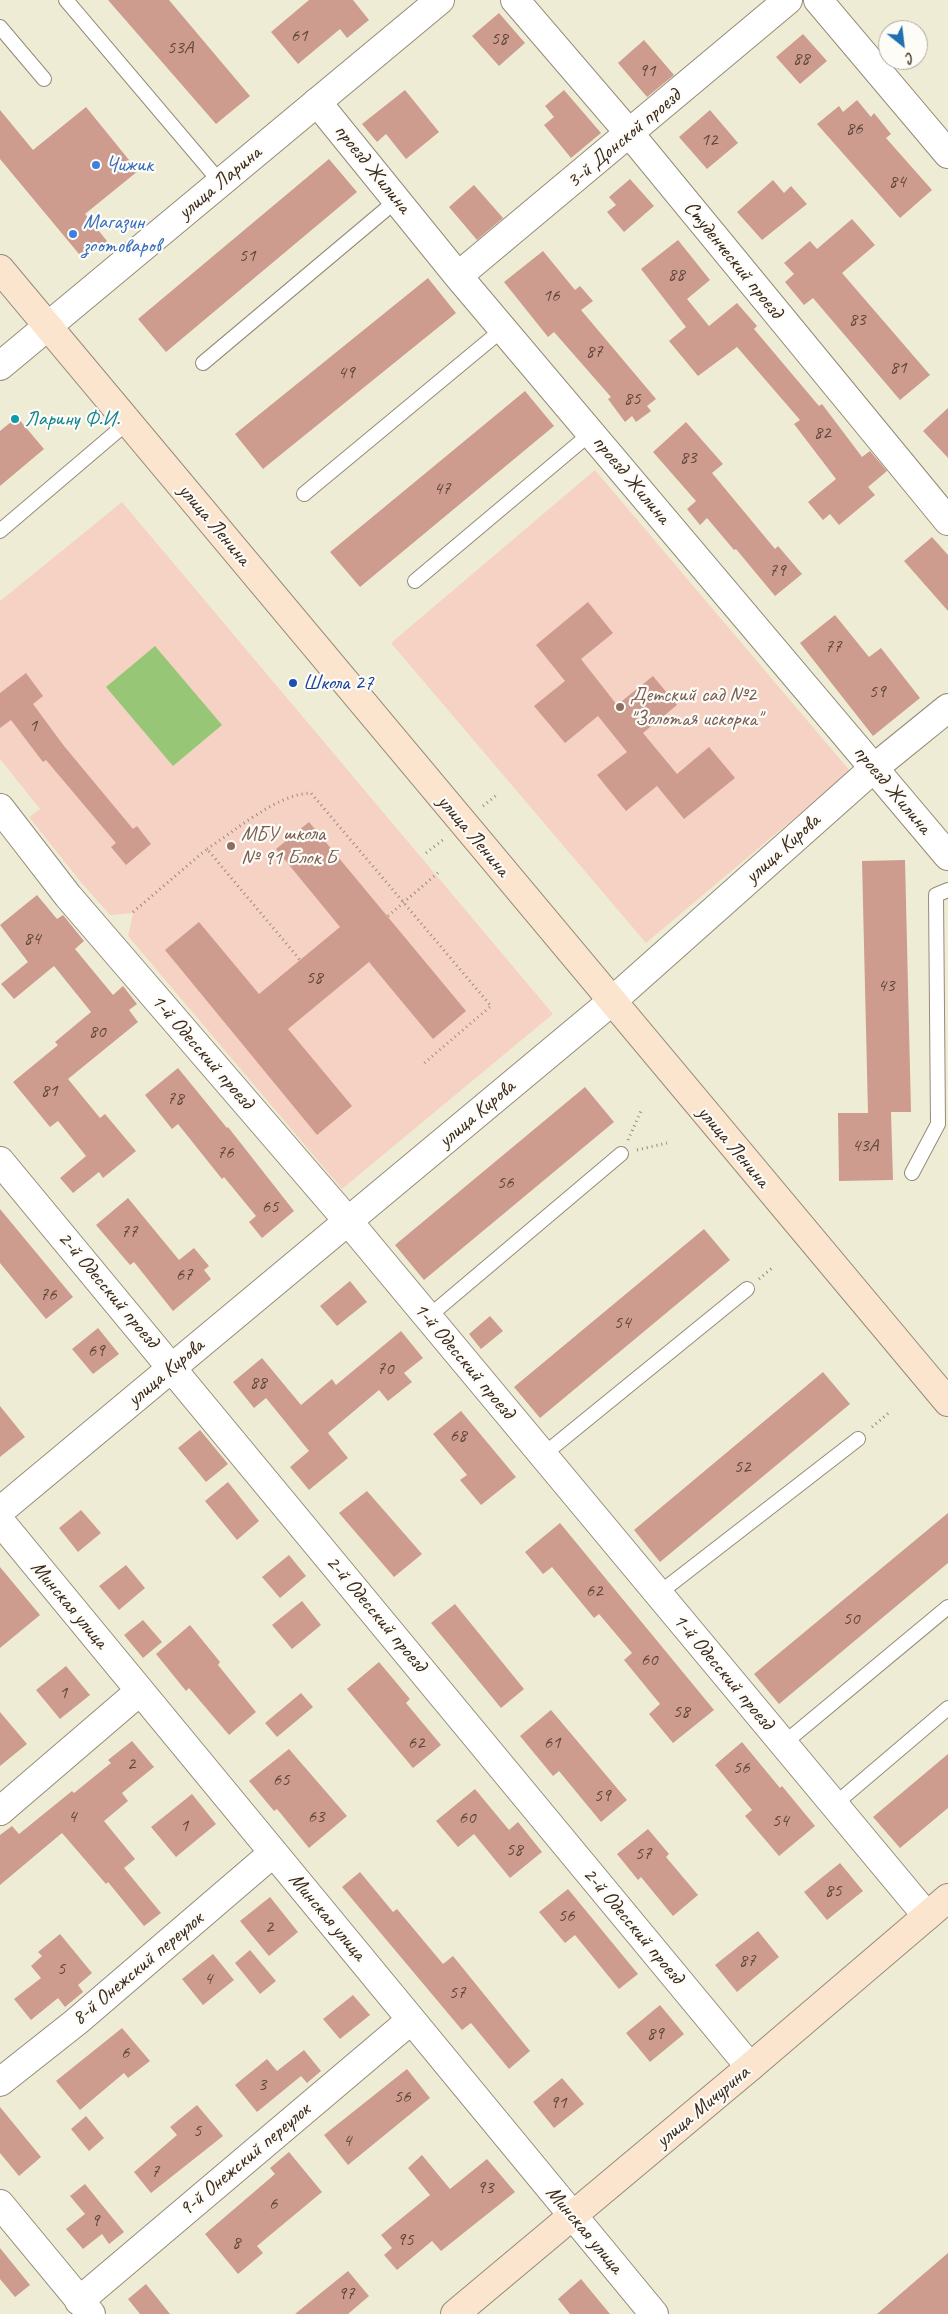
<!DOCTYPE html>
<meta charset="utf-8">
<style>
body{margin:0}
#map{position:relative;width:948px;height:2314px;overflow:hidden;background:#efecd5;font-family:Caveat,sans-serif}
canvas{display:block}
.north{position:absolute;left:878px;top:20px;width:50px;height:50px;box-sizing:border-box;background:#fdfcf7;border:1px solid #afa8a0;border-radius:50%;rotate:151deg;font-size:14px;font-weight:700;line-height:20px;text-align:center;color:#3b2a1e}
.north::after{content:'';display:block;margin:auto;width:18px;height:22px;background:#1f6fb2;clip-path:polygon(50% 0,100% 100%,50% 72%,0 100%)}
</style>
<div id="map">
<canvas width="948" height="2314"></canvas>
<div class="north">С</div>
</div>
<script>
const context = document.querySelector('canvas').getContext('2d');
context.lineJoin = 'round';
function paint(path, color) { context.fillStyle = color; context.fill(path, 'evenodd'); }
function trace(path, color, width, dash) { context.strokeStyle = color; context.lineWidth = width; context.lineCap = dash ? 'butt' : 'round'; context.setLineDash(dash || []); context.stroke(path); }
function drawText(font, color, halo, rows, align = 'center') {
  context.font = font + ' Caveat,sans-serif'; context.lineWidth = 4.5; context.setLineDash([]); context.textBaseline = 'middle'; context.strokeStyle = halo; context.fillStyle = color; for (const [text, x, y, turn = 0] of rows) {
    context.save(); context.translate(x, y); context.rotate((+turn || 0) * Math.PI / 180); context.textAlign = isNaN(turn) ? turn : align; if (halo) context.strokeText(text, 0, 0); context.fillText(text, 0, 0); context.restore();
  }
}
const built = new Path2D(`
 M595,470L850,771L646,943L391,643Z
 M122,502L553,1014L342,1189L128,936L133,913L110,915L80,881L29,817L40,809L0,759V601Z`);
const green = new Path2D(`
 M155,646L222,725L173,766L106,687Z`);
const building = new Path2D(`
 M108,0H169L250,96L216,124Z
 M309,0H353L369,20L347,38L340,29L298,64L271,32Z
 M499,13L525,43L499,66L472,36Z
 M803,34L827,61L800,84L776,57Z
 M644,40L674,75L647,97L618,63Z
 M405,90L439,132L406,159L386,134L377,142L362,124Z
 M564,90L601,133L571,158L544,125L554,117L545,106Z
 M857,100L871,117L874,113L891,134L886,138L932,190L900,218L817,124L839,106L843,112Z
 M86,107L138,171L85,214L107,241L84,260L0,159V110L33,150Z
 M710,110L738,143L707,169L679,137Z
 M329,159L357,192L166,352L138,319Z
 M630,179L654,206L624,232L607,212L616,205L609,197Z
 M773,180L784,193L791,186L807,204L762,240L737,212Z
 M474,185L503,218L477,240L449,207Z
 M852,219L875,245L842,273L930,375L900,400L813,298L804,305L785,282L794,274L784,263L810,241L817,249Z
 M678,240L710,280L687,299L709,326L737,303L757,326L754,329L819,406L822,404L862,457L870,451L887,471L868,487L875,495L839,525L830,514L823,520L808,502L836,479L794,424L800,420L737,347L698,376L669,341L686,327L641,269Z
 M543,251L575,290L580,286L593,301L581,310L656,399L647,406L651,411L636,422L632,416L625,422L608,399L611,397L554,332L548,337L504,282Z
 M428,278L456,313L263,469L235,434Z
 M525,391L554,426L360,587L330,552Z
 M948,408V458L923,431Z
 M17,417L44,449L0,486V431Z
 M686,422L723,464L712,473L775,549L778,546L802,574L775,596L736,549L734,550L707,518L700,525L687,509L696,501L653,452Z
 M932,537L948,555V611L904,561Z
 M588,602L613,633L581,659L617,705L653,676L677,705L643,733L677,774L709,747L735,778L684,819L657,786L626,811L597,775L627,752L598,716L565,743L534,706L565,681L536,645Z
 M835,615L869,657L881,648L920,698L873,736L800,643Z
 M26,673L43,696L33,704L64,746L133,829L137,826L151,844L126,865L111,847L116,843L46,760L43,762L11,720L0,728V693Z
 M309,822L466,1011L433,1039L369,962L288,1029L352,1106L317,1135L165,950L199,922L259,994L340,927L276,849Z
 M905,860L911,1112H891L893,1180L839,1181L838,1113H868L862,861Z
 M37,895L57,919L63,915L84,941L75,949L113,995L123,986L137,1004L129,1010L138,1022L68,1079L100,1118L105,1114L136,1151L103,1178L99,1172L73,1193L60,1178L86,1156L58,1121L50,1127L13,1082L58,1045L55,1042L91,1012L54,966L14,999L1,984L28,962L0,925Z
 M178,1068L227,1128L228,1127L294,1211L262,1238L249,1222L256,1216L224,1177L222,1179L178,1124L172,1129L145,1095Z
 M585,1087L614,1122L424,1280L395,1245Z
 M128,1198L179,1260L194,1248L209,1266L204,1270L211,1279L173,1311L134,1262L130,1265L96,1225Z
 M0,1209L73,1297L46,1319L0,1263Z
 M704,1229L730,1260L540,1418L514,1387Z
 M350,1281L367,1302L337,1326L320,1306Z
 M490,1316L503,1331L481,1349L469,1334Z
 M98,1328L119,1354L93,1374L72,1349Z
 M401,1331L423,1358L404,1373L412,1382L388,1401L379,1390L328,1433L348,1458L309,1490L290,1467L309,1451L266,1398L254,1408L233,1382L262,1358L301,1405L332,1379L336,1385Z
 M823,1372L850,1404L660,1562L634,1530Z
 M0,1406L25,1437L0,1457Z
 M461,1411L516,1477L481,1505L460,1480L467,1475L433,1434Z
 M200,1430L228,1464L206,1482L178,1448Z
 M228,1482L259,1521L237,1540L205,1501Z
 M367,1491L422,1554L394,1577L339,1513Z
 M81,1510L101,1533L78,1552L59,1528Z
 M948,1513V1563L779,1704L754,1674Z
 M560,1523L714,1710L673,1743L649,1714L660,1704L624,1660L632,1653L599,1614L594,1618L552,1567L543,1574L525,1552Z
 M289,1555L306,1576L280,1598L262,1577Z
 M126,1565L145,1588L119,1610L99,1586Z
 M0,1567L40,1615L0,1648Z
 M302,1601L321,1625L292,1649L272,1625Z
 M455,1604L524,1689L501,1708L431,1623Z
 M143,1620L162,1642L143,1658L124,1635Z
 M190,1625L220,1662L218,1665L256,1712L229,1735L189,1688L186,1691L156,1654Z
 M379,1662L410,1699L406,1703L441,1745L413,1768L347,1689Z
 M66,1666L90,1695L60,1719L36,1690Z
 M301,1693L313,1707L277,1737L265,1723Z
 M551,1710L627,1800L601,1822L559,1771L553,1776L520,1736Z
 M0,1712L27,1744L0,1766Z
 M132,1741L154,1767L122,1793L128,1801L104,1821L135,1859L124,1868L161,1913L144,1926L108,1882L106,1884L62,1833L0,1885V1835L12,1826L19,1834L72,1791L74,1793L111,1763L108,1760Z
 M742,1742L780,1788L782,1786L815,1826L779,1856L745,1816L752,1810L715,1765Z
 M289,1749L347,1816L309,1848L277,1809L274,1811L249,1781Z
 M948,1754V1808L900,1848L873,1817Z
 M475,1789L509,1830L518,1822L542,1852L510,1878L474,1834L458,1847L436,1821Z
 M192,1794L216,1824L176,1857L151,1827Z
 M648,1829L669,1854L666,1857L698,1895L673,1916L641,1877L638,1880L617,1854Z
 M840,1863L863,1891L827,1920L804,1892Z
 M360,1872L393,1912L397,1909L443,1964L453,1956L530,2051L509,2069L471,2023L462,2030L342,1887Z
 M568,1889L638,1974L619,1989L575,1935L565,1943L539,1912Z
 M270,1897L298,1932L269,1956L240,1921Z
 M758,1931L779,1957L737,1992L715,1965Z
 M60,1934L92,1973L78,1985L83,1992L65,2007L58,1998L31,2020L14,1999L41,1978L31,1966L42,1956L38,1952Z
 M250,1950L276,1981L260,1994L235,1963Z
 M213,1954L234,1980L203,2005L182,1979Z
 M353,1995L370,2015L340,2039L323,2019Z
 M660,2005L684,2034L650,2062L626,2033Z
 M122,2028L150,2061L128,2078L124,2073L80,2110L56,2081Z
 M304,2050L321,2071L307,2083L301,2076L257,2112L235,2085L267,2059L277,2071Z
 M407,2069L430,2098L348,2165L324,2135Z
 M562,2078L584,2104L554,2128L533,2102Z
 M197,2105L223,2136L151,2193L134,2172L177,2135L170,2127Z
 M0,2107L41,2157L19,2176L0,2153Z
 M86,2116L104,2138L89,2151L71,2129Z
 M289,2152L322,2192L257,2246L263,2253L238,2274L205,2234L275,2174L270,2168Z
 M422,2155L450,2189L487,2159L515,2192L441,2251L432,2241L397,2270L384,2255L392,2248L381,2235L430,2195L408,2168Z
 M85,2184L124,2232L109,2244L102,2234L83,2249L66,2229L85,2214L70,2196Z
 M0,2248L30,2285L15,2297L0,2279Z
 M948,2253V2314H877Z
 M348,2271L369,2296L348,2314H295Z
 M581,2279L610,2314H570L558,2299Z
 M146,2284L170,2314H140L128,2299Z`);
const path = new Path2D(`
 M483,806L498,794
 M207,849C235,831 277,794 311,793L491,1006L422,1065
 M426,853L444,839
 M133,912L207,849L300,960
 M388,916L440,871
 M628,1140L641,1111
 M637,1150L667,1143
 M759,1279L772,1268
 M872,1427L891,1411`);
const service = new Path2D(`
 M66,0L221,183
 M0,27L44,79
 M203,363L397,200
 M304,494L503,329
 M0,531L128,422
 M415,581L591,433
 M912,1173L938,1124L936,895L948,890
 M428,1317L621,1154
 M543,1455L747,1289
 M658,1594L858,1439
 M783,1744L948,1607
 M834,1805L948,1708`);
const minor = new Path2D(`
 M515,0L630,134L948,521
 M818,0L948,154
 M317,102L458,276L948,856
 M458,276L788,0
 M0,808L68,896L348,1221L927,1916
 M0,1161L750,2067
 M0,1521L654,2314
 M0,1811L140,1691
 M0,2082L76,2022L273,1853
 M0,2204L91,2314
 M79,2301L411,2020`);
const tertiary = new Path2D(`
 M0,366L440,0
 M0,1511L611,1002L874,768L948,708`);
const secondary = new Path2D(`
 M0,269L948,1402
 M455,2314L750,2067L948,1898`);
const markers = [
 [96,165,5,"#3f7fe0"],
 [73,234,5,"#3f7fe0"],
 [15,419,5,"#0f9aa8"],
 [293,683,5,"#1a4fb4"],
 [620,707,5,"#8d6e63"],
 [231,846,5,"#8d6e63"]
];
const numberNames = [
 ["61",299,36],
 ["58",499,39],
 ["53А",180,48],
 ["88",801,59],
 ["91",647,71],
 ["86",854,129],
 ["12",709,140],
 ["84",897,182],
 ["51",247,256],
 ["88",676,275],
 ["16",551,296],
 ["83",857,320],
 ["87",594,352],
 ["81",898,368],
 ["49",346,373],
 ["85",632,399],
 ["82",822,433],
 ["83",688,458],
 ["47",442,489],
 ["79",777,571],
 ["77",833,647],
 ["59",877,692],
 ["1",33,726],
 ["84",32,939],
 ["58",314,978],
 ["43",886,986],
 ["80",97,1032],
 ["81",49,1091],
 ["78",175,1099],
 ["43А",865,1146],
 ["76",225,1153],
 ["56",505,1183],
 ["65",270,1207],
 ["77",129,1232],
 ["67",184,1275],
 ["76",48,1295],
 ["54",622,1323],
 ["69",96,1351],
 ["70",385,1369],
 ["88",258,1383],
 ["68",458,1436],
 ["52",742,1467],
 ["62",594,1591],
 ["50",851,1619],
 ["60",649,1660],
 ["1",63,1693],
 ["58",681,1712],
 ["62",416,1743],
 ["61",552,1743],
 ["2",131,1764],
 ["56",741,1768],
 ["65",281,1780],
 ["59",602,1796],
 ["4",72,1817],
 ["63",316,1817],
 ["60",467,1818],
 ["54",780,1821],
 ["1",184,1826],
 ["58",514,1850],
 ["57",643,1854],
 ["85",833,1891],
 ["56",566,1916],
 ["2",269,1927],
 ["87",747,1961],
 ["5",61,1969],
 ["4",208,1979],
 ["57",457,1993],
 ["89",655,2034],
 ["6",125,2053],
 ["3",262,2085],
 ["56",402,2097],
 ["91",558,2103],
 ["5",197,2131],
 ["4",347,2141],
 ["7",155,2172],
 ["93",485,2188],
 ["6",273,2204],
 ["9",95,2221],
 ["95",405,2240],
 ["8",236,2243],
 ["97",346,2294]
];
const streetNames = [
 ["3-й Донской проезд",624,139,-40],
 ["проезд Жилина",372,169,51],
 ["улица Ларина",220,183,-40],
 ["Студенческий проезд",733,260,51],
 ["проезд Жилина",631,480,50],
 ["улица Ленина",214,525,50],
 ["проезд Жилина",892,790,50],
 ["улица Ленина",473,836,50],
 ["улица Кирова",783,849,-42],
 ["1-й Одесский проезд",202,1052,49],
 ["улица Кирова",477,1114,-40],
 ["улица Ленина",733,1147,50],
 ["2-й Одесский проезд",108,1290,50],
 ["1-й Одесский проезд",464,1361,50],
 ["улица Кирова",166,1373,-40],
 ["Минская улица",69,1605,50],
 ["2-й Одесский проезд",376,1614,50],
 ["1-й Одесский проезд",723,1672,50],
 ["Минская улица",327,1917,50],
 ["2-й Одесский проезд",633,1926,50],
 ["8-й Онежский переулок",138,1969,-40],
 ["улица Мичурина",703,2107,-40],
 ["9-й Онежский переулок",245,2160,-40],
 ["Минская улица",584,2230,50]
];
const shopNames = [
 ["Чижик",106,165],
 ["Магазин",83,222],
 ["зоотоваров",83,246]
];
const cultureNames = [
 ["Ларину Ф.И.",25,419]
];
const transitNames = [
 ["Школа 27",303,683]
];
const educationNames = [
 ["Детский сад №2",630,695],
 ["\"Золотая искорка\"",630,719],
 ["МБУ школа",241,834],
 ["№ 91 Блок Б",241,858]
];
paint(built, '#f6d2c4');
paint(green, '#97c776');
paint(building, '#cd9c8f');
trace(service, '#958b7a', 16);
trace(minor, '#958b7a', 30);
trace(tertiary, '#958b7a', 30);
trace(secondary, '#958b7a', 30);
trace(path, '#958b7a', 3, [1, 4]);
trace(service, '#fff', 14);
trace(minor, '#fff', 28);
trace(tertiary, '#fff', 28);
trace(secondary, '#fbe5cf', 28);
for (const [x, y, r, color] of markers) { const dot = new Path2D(); dot.arc(x, y, r, 0, 2 * Math.PI); context.fillStyle = color; context.fill(dot); trace(dot, '#fdfcf7', 2); }
drawText('19px', '#60463a', null, numberNames);
drawText('21px', '#3b2a1e', '#fdfcf7', streetNames);
drawText('21px', '#366cbe', '#fdfcf7', shopNames, 'left');
drawText('21px', '#0d838f', '#fdfcf7', cultureNames, 'left');
drawText('21px', '#164399', '#fdfcf7', transitNames, 'left');
drawText('21px', '#785e54', '#fdfcf7', educationNames, 'left');
</script>
